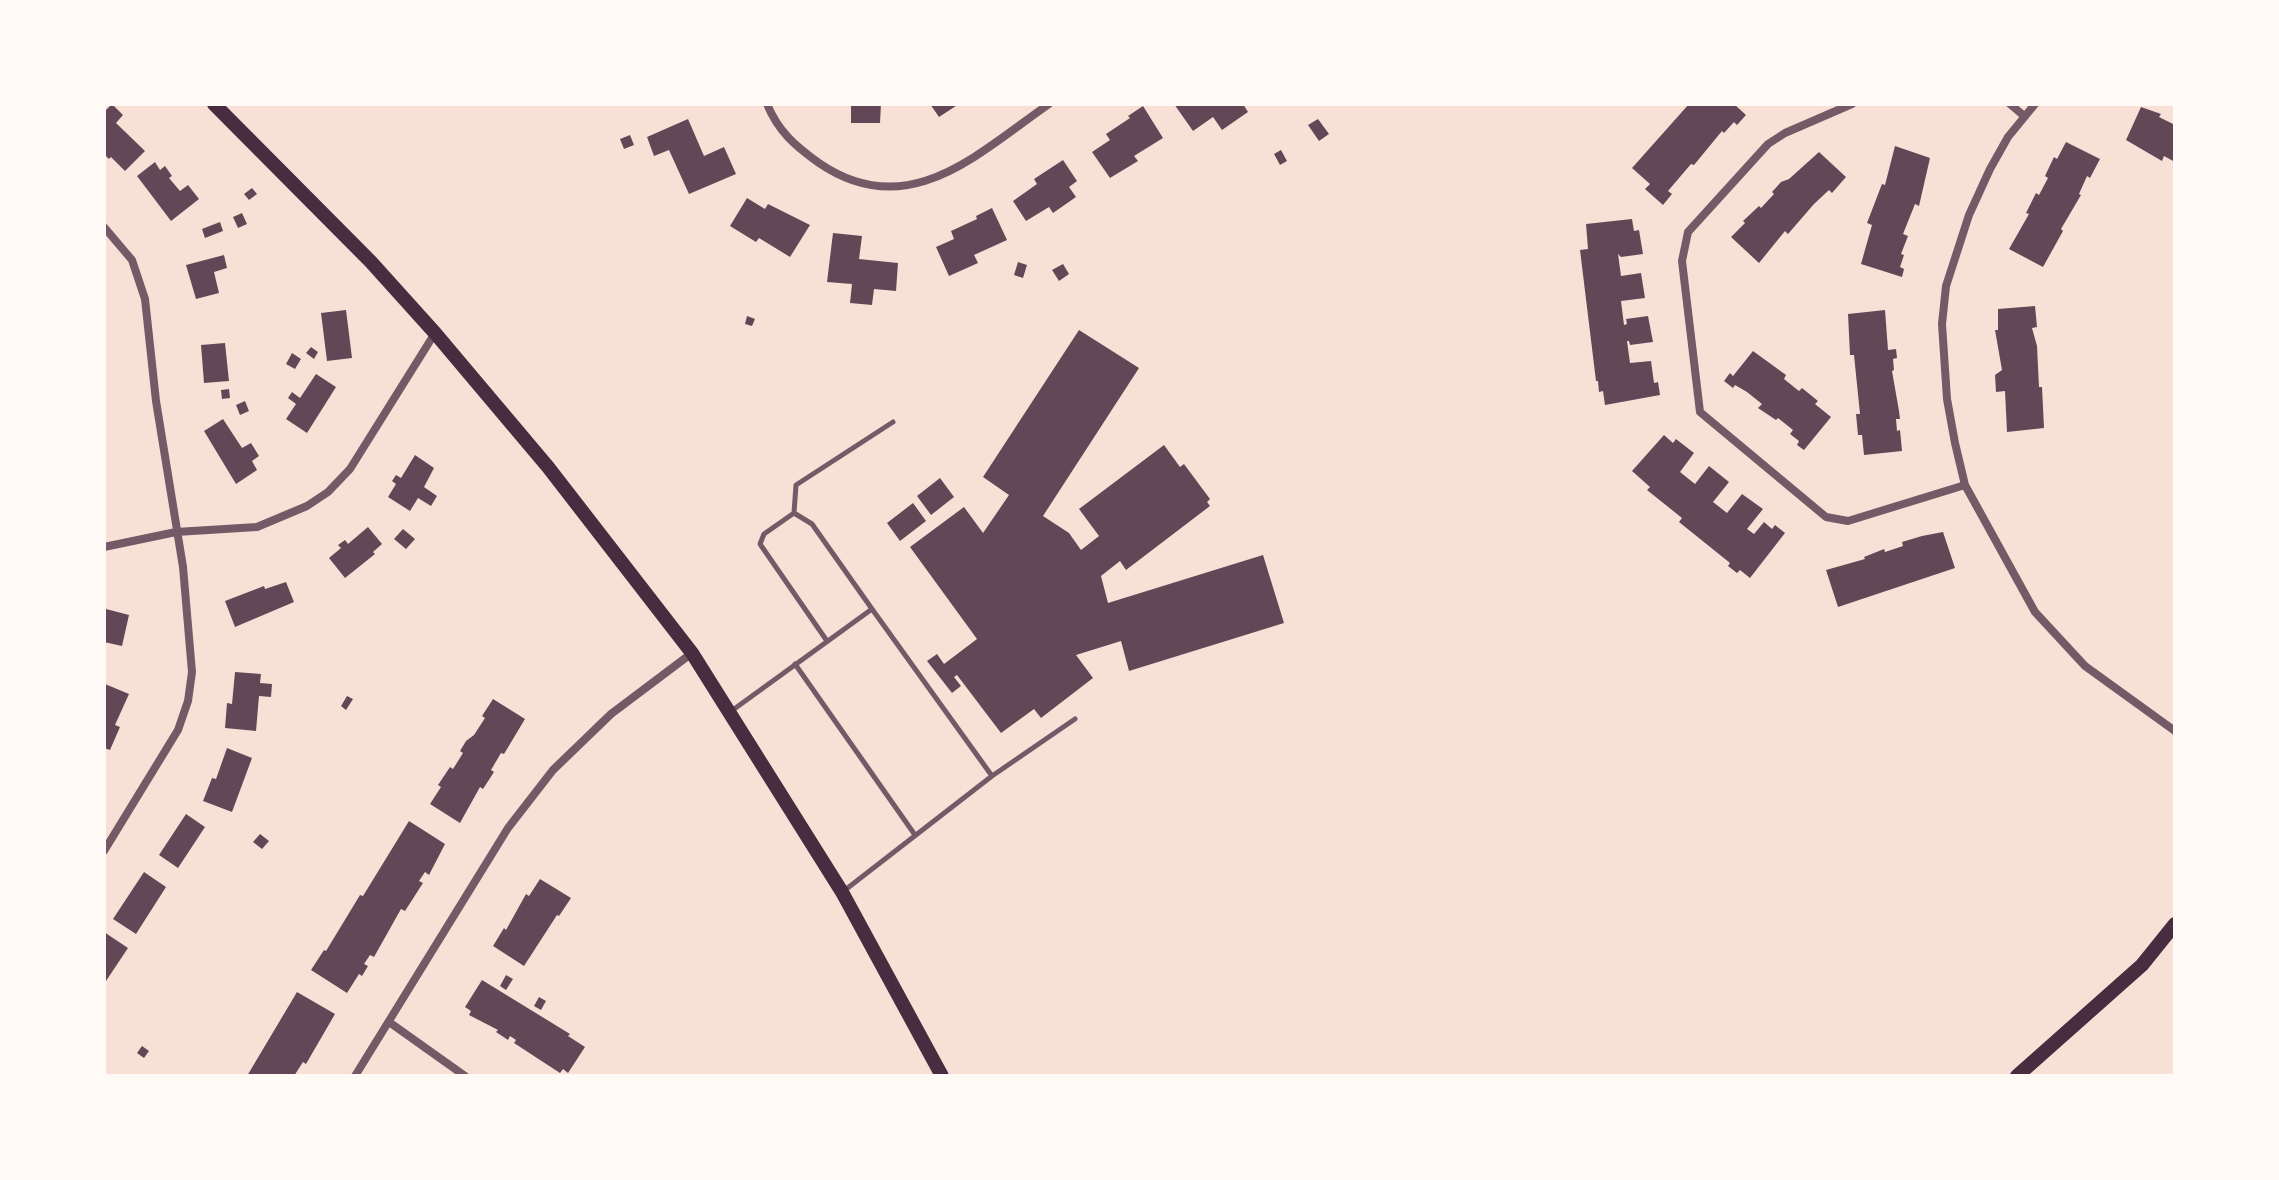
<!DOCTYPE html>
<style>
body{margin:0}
#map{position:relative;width:2279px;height:1180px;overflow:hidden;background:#f7e1d7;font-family:Poppins,sans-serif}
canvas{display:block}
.frame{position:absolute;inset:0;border:106px solid #fffaf5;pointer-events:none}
</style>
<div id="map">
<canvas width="2279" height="1180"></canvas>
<div class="frame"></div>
</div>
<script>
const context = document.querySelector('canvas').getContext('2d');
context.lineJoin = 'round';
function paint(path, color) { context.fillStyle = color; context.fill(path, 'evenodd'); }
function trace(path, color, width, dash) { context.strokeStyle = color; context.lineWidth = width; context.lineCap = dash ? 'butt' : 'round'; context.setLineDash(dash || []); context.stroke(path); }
const building = new Path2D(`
 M112,104L123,115L116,123L145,151L125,171L111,157L109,159L104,154V112Z
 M851,104H881L880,123H851Z
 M930,104H959L939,117Z
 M1174,104H1243L1248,112L1222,130L1213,117L1193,131Z
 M1689,104H1734L1746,115L1737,125L1734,122L1724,133L1722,131L1694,165L1691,164L1668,191L1672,194L1663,205L1645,189L1650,184L1632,168Z
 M1143,106L1163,138L1134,156L1138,161L1110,178L1092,152L1110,140L1106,134L1130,118L1128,116Z
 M2141,107L2161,114L2159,117L2175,125V162L2164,156L2162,161L2126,140Z
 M688,119L704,156L724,147L736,174L689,194L669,150L654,156L647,137Z
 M1318,119L1329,134L1319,141L1308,125Z
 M630,135L634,145L624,149L620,139Z
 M2066,142L2100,159L2090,178L2087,176L2079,194L2081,195L2061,229L2063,231L2043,267L2009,249L2029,214L2026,213L2036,193L2039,195L2048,178L2045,176L2054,157L2057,159Z
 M1895,146L1930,158L1919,206L1915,204L1903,234L1908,236L1901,254L1904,255L1900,267L1904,269L1902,277L1861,264L1872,225L1867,223L1882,184L1885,185Z
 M1281,150L1287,161L1280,165L1274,154Z
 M1819,152L1846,177L1832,193L1829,190L1814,204L1788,234L1785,231L1759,263L1731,237L1745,223L1743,221L1759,206L1761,208L1774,194L1772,192L1781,182L1789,179Z
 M1063,160L1077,181L1069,187L1076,197L1053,213L1049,207L1026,221L1013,201L1037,184L1034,179Z
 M155,162L160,170L165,166L172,176L169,178L180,191L188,185L199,199L171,221L137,176Z
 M252,188L257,194L249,200L244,194Z
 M747,198L765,209L768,204L810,225L790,257L759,238L756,242L730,226Z
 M992,208L1007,240L974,255L978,263L949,276L936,247L954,239L951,231L977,219L976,216Z
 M242,213L247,224L238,228L233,217Z
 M1632,219L1634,231L1639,230L1643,254L1621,257L1618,254L1621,276L1641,273L1645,298L1621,301L1624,325L1627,324L1626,319L1648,316L1653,342L1630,345L1629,341H1627L1630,363L1651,361L1654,383L1658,382L1660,395L1605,405L1603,391L1599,392L1598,381H1596L1580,250L1588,249L1586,224Z
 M220,222L223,231L205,238L202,229Z
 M833,233L862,236L859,259L898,263L896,291L874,289L872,305L850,303L852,284L827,282Z
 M224,255L227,268L214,272L219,293L196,299L186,265Z
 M1018,262L1027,265L1023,278L1014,275Z
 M1063,264L1069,274L1059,281L1052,270Z
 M2035,306L2037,327L2032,328L2037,346L2039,387H2042L2044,428L2007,432L2005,391L1996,392L1995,375L2002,370L1995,330H1998V309Z
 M346,310L352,358L327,361L321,313Z
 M1885,310L1888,350L1896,349L1897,358L1893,359L1894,370L1892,371L1899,411L1900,419H1896L1897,431L1900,430L1902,451L1864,455L1862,435H1858L1856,414H1860L1854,355H1850L1848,314Z
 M747,316L755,319L752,326L745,324Z
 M1079,330L1139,368L1043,516L1069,533L1081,550L1099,536L1079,509L1164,445L1180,467L1184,464L1210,499L1207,502L1210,506L1126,570L1120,561L1101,576L1108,603L1263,555L1284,623L1129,671L1121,641L1076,655L1093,678L1041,718L1034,709L1001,733L957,675L954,677L961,686L952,693L927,661L937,654L944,664L977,639L910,547L964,507L983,533L1009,495L983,477Z
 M225,343L229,381L204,383L201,345Z
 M311,347L318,352L314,359L306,353Z
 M1753,351L1786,375L1784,379L1799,391L1802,388L1818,401L1815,404L1831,417L1804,450L1797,445L1799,441L1790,434L1793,430L1778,418L1776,420L1758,408L1762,404L1747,392L1735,385L1733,388L1724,381L1730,373L1733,376Z
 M292,353L301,359L295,369L286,364Z
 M316,374L336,387L307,433L286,419L296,404L288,398L292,392L300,398Z
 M229,389L230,398L222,399L221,390Z
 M245,401L249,411L240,415L236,405Z
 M223,419L242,448L251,443L259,456L252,461L257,470L236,484L204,431Z
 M1664,435L1673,443L1676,439L1694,453L1680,472L1695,484L1709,466L1729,482L1713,502L1727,513L1742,494L1763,509L1747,529L1754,534L1764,522L1772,529L1775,525L1785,533L1750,578L1740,570L1737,573L1728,566L1730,563L1679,522L1682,518L1647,490L1650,487L1632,471Z
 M415,455L434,468L424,487L437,496L431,506L418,498L410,511L388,497L396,484L392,481L396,475L401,478Z
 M940,478L954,497L931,515L917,496Z
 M913,503L926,521L900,541L887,523Z
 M368,527L382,544L373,552L375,554L345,578L329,558L341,548L338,545L345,540L348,544Z
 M403,529L415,539L406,549L394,539Z
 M1943,532L1955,568L1838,607L1826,570L1865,559L1864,557L1884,549L1885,552L1903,546L1902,542L1922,536Z
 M286,582L294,602L235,627L225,601L264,586L265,589Z
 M106,609L129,615L122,646L104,642V612Z
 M235,672L261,674L260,683L272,684L271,697L259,696L256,731L225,728L227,703L232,704Z
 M105,684L129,694L115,725L120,727L110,750L104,748Z
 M347,696L353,699L346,710L341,706Z
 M493,699L525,719L504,754L501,753L491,770L494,772L483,789L480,787L460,823L430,804L441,787L438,785L450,767L453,769L463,753L460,751L466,741L474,735L485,718L482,716Z
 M227,748L252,758L232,812L203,801L212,778L216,779Z
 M186,814L205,827L178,868L159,855Z
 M409,821L445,844L429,875L425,872L419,881L423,883L405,911L401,909L374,957L370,955L364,964L368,966L362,976L359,974L347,993L311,970L324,950L326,951L360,895L363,896Z
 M260,834L269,841L262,849L253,842Z
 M144,872L166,887L136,934L113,919Z
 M540,879L571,898L559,916L557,915L524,966L493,946L504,928L506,930L526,894L529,896Z
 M104,932L128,948L104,984Z
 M506,975L513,979L506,990L500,986Z
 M482,980L570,1034L568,1036L585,1047L568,1073L563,1069L560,1073L514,1043L516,1040L510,1036L508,1040L496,1032L498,1030L469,1015L471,1011L465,1007Z
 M297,992L335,1014L306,1064L303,1062L294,1076H247Z
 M539,997L546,1001L541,1010L534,1006Z
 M142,1046L149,1051L144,1058L137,1053Z`);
const service = new Path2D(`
 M794,513L796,485L893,422
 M827,641L760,544L764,534L794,513L812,524L872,609
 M795,664L915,835
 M730,712L872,609L992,776L845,890
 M992,776L1075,719`);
const minor = new Path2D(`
 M767,104C778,131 795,146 819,163C908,224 977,154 1049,104
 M1852,104L1785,133L1768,144L1688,232L1682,261L1700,412L1826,517L1848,521L1965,485
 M2010,104L2023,115
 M2035,104L2008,137L1990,169L1969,215L1946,286L1942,324L1947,399L1955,443L1965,485L2035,612L2085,666L2175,731
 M104,227L132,260L145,299L156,401L183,567L192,672L188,701L178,730L104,851
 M104,547L176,532L257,527L307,506L328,492L350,469L435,333
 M389,1022L465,1076
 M355,1076L508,828L553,770L611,714L692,653`);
const secondary = new Path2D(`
 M214,104L371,262L435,333L548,467L692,653L842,892L942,1076
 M2017,1076L2142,965L2175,924`);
paint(building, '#644757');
trace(service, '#755966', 5);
trace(minor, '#755966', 8);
trace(secondary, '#4a2c40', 14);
</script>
